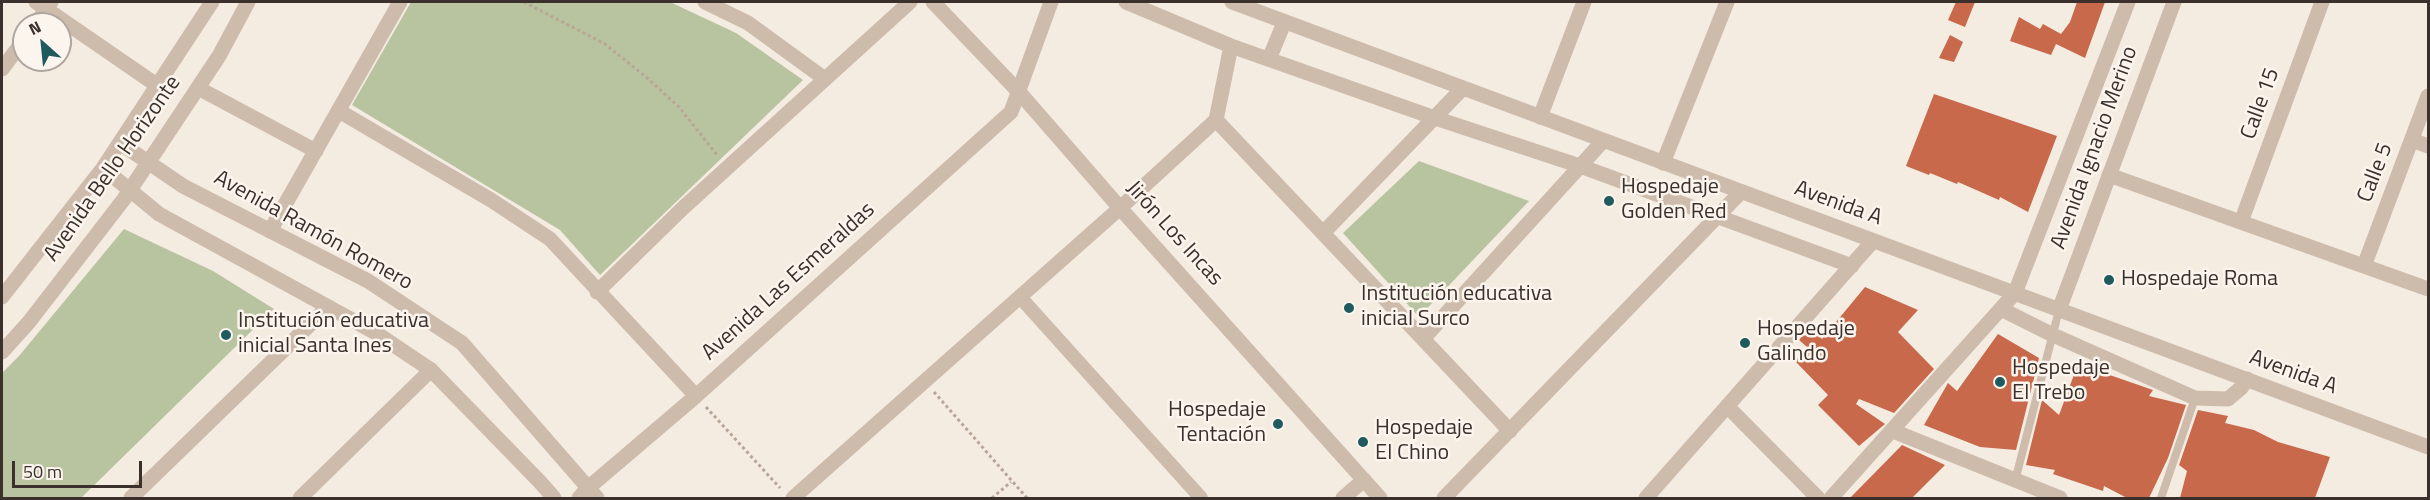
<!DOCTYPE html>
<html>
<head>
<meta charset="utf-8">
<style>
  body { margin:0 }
  #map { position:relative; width:2430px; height:500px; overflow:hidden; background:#f4ebe1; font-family:"Titillium Web",sans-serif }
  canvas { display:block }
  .frame { position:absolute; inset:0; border:3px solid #3b302b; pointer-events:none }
  .north { position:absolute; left:12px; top:12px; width:60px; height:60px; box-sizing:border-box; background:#fbf5ee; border:2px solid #aea6a0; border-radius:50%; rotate:333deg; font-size:16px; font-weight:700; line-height:24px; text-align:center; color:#3b302b }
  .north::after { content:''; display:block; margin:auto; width:21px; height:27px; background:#1f5a5e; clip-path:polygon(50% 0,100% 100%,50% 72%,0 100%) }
  .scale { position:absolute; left:12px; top:461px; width:130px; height:27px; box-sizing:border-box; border:3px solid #3b302b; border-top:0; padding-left:8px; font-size:18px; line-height:21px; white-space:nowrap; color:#3b302b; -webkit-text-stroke:4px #fbf5ee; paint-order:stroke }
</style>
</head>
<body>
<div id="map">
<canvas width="2430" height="500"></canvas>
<div class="frame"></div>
<div class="north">N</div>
<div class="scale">50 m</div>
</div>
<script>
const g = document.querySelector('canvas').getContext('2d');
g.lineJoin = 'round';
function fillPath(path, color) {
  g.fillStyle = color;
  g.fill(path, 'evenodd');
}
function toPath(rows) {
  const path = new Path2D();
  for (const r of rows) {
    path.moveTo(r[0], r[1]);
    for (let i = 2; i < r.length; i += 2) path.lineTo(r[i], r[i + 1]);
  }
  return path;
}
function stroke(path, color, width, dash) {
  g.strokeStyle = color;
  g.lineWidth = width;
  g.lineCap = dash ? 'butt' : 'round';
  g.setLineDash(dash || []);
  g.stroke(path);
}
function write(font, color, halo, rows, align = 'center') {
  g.font = font + ' "Titillium Web",sans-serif';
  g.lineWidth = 5;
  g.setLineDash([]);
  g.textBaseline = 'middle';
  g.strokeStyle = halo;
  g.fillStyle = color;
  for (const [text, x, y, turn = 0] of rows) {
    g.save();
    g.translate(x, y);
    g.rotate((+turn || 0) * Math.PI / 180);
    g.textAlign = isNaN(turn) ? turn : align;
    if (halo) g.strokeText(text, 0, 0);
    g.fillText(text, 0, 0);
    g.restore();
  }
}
const green = toPath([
  [411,2,670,2,736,33,803,80,600,275,560,230,352,105],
  [1419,161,1529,201,1419,317,1343,233],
  [124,229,213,271,274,309,81,498,2,498,2,373,19,356]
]);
const building = toPath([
  [1956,2,1975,2,1965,27,1948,20],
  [2077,2,2105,2,2085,58,2056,44,2051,55,2010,41,2019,17,2040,29,2043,24,2061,34,2070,22],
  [1950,35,1963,42,1954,62,1939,58],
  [1934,94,2057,136,2028,212,2000,197,1999,200,1958,182,1957,184,1930,173,1929,175,1906,166],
  [1865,287,1918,310,1898,332,1934,369,1894,413,1859,399,1856,404,1885,424,1859,446,1818,405,1828,395,1795,361,1807,347,1799,340,1807,330,1811,327,1822,339],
  [1998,334,2039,358,2016,450,1980,447,1924,425,1948,383,1957,391],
  [2078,364,2153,390,2149,396,2186,405,2168,458,2149,498,2127,498,2104,486,2103,491,2053,474,2055,470,2026,465,2042,400,2059,415],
  [2198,410,2228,416,2225,423,2254,430,2278,442,2330,457,2315,498,2180,498,2187,471,2179,465],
  [1902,445,1945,465,1912,498,1850,498]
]);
const path = toPath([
  [524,2,605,44,646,77,679,107,717,155],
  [934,392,1027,498],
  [706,407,780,488],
  [992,498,1011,482]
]);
const service = toPath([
  [2015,481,2059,310],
  [2161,498,2195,398]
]);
const pedestrian = toPath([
  [1020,297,1201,498]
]);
const minor = toPath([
  [36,2,158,86],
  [705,2,748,23,825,79],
  [1126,2,1231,46,1435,118,1580,166,1852,266],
  [36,24,51,2],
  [1269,59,1284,23],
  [2,69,24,40],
  [198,88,316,151],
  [339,111,491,200,550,239,696,396],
  [1540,117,1584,2],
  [1216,120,1510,431],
  [2412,140,2428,146],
  [1663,163,1727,2],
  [2109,175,2428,289],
  [2241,222,2322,2],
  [270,231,400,2],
  [1323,233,1462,89],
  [2364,266,2428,96],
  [597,292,683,208,910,2],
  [2001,309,2053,335,2195,398,2228,399,2241,388,2247,379],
  [1423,339,1603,141],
  [1727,406,1818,498],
  [1893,431,2060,498],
  [131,498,328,307],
  [300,498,431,370],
  [579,498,588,488,696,396,1011,112,1051,2],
  [793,498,1120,208,1216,120,1231,46],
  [1343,498,1364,480],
  [1444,498,1741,192],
  [1646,498,1873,241],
  [1831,498,2015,293]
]);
const tertiary = toPath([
  [933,2,1019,92,1120,208,1380,498],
  [1232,2,2428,447],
  [120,143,183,186,368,281,462,343,597,498],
  [103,168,159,214,376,333,431,370,540,482,554,498],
  [2015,293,2128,2],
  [2,297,103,168,212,2],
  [2059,310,2174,2],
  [2,352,29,322,124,199,219,56,248,2]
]);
const markers = [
  [1609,201,6,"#1f5a5e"],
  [2109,280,6,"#1f5a5e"],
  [1349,308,6,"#1f5a5e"],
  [226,335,6,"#1f5a5e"],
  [1745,343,6,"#1f5a5e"],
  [2000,382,6,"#1f5a5e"],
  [1278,424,6,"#1f5a5e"],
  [1363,442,6,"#1f5a5e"]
];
const streetNames = [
  ["Calle 15",2261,104,-70],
  ["Avenida Ignacio Merino",2095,148,-70],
  ["Avenida Bello Horizonte",113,169,-55],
  ["Calle 5",2376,173,-69],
  ["Avenida A",1838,204,20],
  ["Avenida Ramón Romero",313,231,29],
  ["Jirón Los Incas",1174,234,48],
  ["Avenida Las Esmeraldas",789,282,-42],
  ["Avenida A",2293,373,20]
];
const poiNames = [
  ["Hospedaje",1621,188],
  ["Golden Red",1621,213],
  ["Hospedaje Roma",2121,280],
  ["Institución educativa",1361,295],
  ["inicial Surco",1361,320],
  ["Institución educativa",238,322],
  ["inicial Santa Ines",238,347],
  ["Hospedaje",1757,330],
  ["Galindo",1757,355],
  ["Hospedaje",2012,369],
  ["El Trebo",2012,394],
  ["Hospedaje",1266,411,"right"],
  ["Tentación",1266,436,"right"],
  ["Hospedaje",1375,429],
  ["El Chino",1375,454]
];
fillPath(green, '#b8c4a0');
fillPath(building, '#c8694b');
stroke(path, '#b9a596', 3, [3, 3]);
stroke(service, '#cdbbac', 8);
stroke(pedestrian, '#cdbbac', 14);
stroke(minor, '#cdbbac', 15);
stroke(tertiary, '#cdbbac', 15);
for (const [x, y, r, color] of markers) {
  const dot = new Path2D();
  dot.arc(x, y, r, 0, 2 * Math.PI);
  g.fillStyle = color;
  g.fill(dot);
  stroke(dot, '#fbf5ee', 2);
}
write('22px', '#3b302b', '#fbf5ee', streetNames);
write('22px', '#3b302b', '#fbf5ee', poiNames, 'left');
</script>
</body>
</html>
